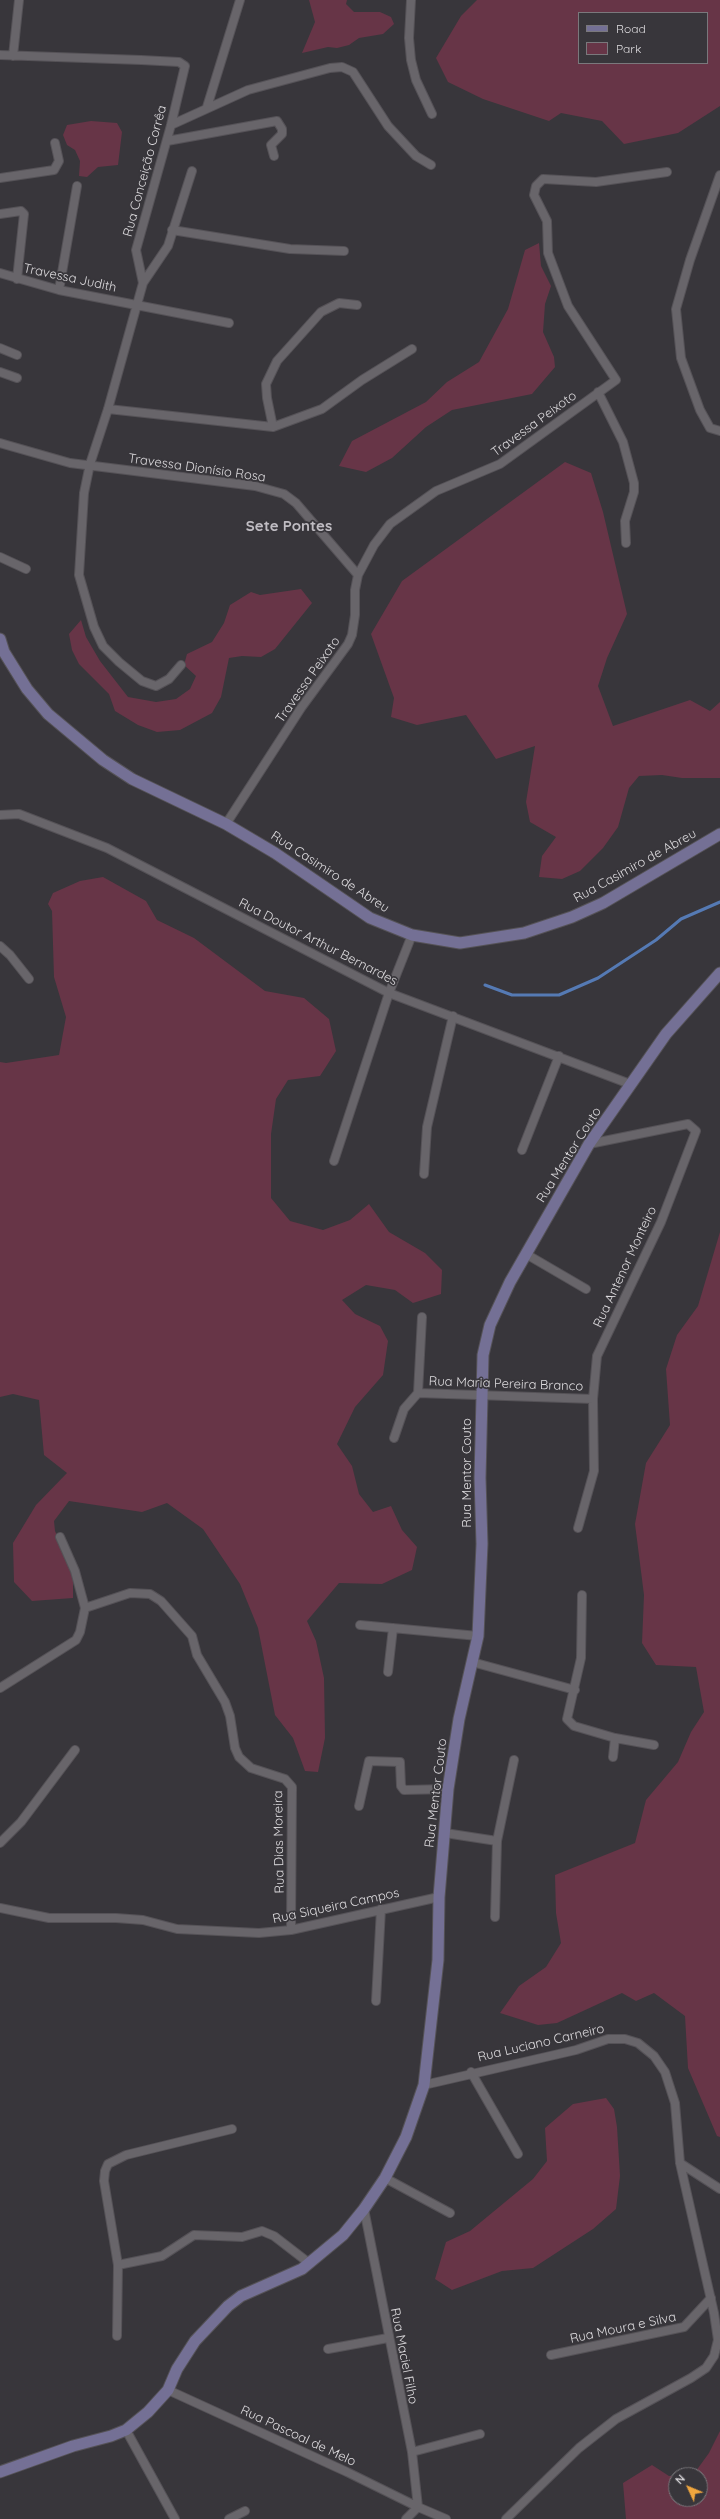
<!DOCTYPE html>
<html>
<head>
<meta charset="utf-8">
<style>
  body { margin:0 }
  #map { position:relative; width:720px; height:2519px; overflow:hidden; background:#38363b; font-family:Quicksand,sans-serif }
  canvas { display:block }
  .legend { position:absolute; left:578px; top:12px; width:130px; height:52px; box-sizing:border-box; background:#38363b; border:1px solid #7a787c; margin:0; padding:5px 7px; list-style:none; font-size:12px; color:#dddbde }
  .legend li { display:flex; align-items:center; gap:8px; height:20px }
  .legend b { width:20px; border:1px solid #7a787c }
  .north { position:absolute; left:668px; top:2467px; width:40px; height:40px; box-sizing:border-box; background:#38363b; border:1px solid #7a787c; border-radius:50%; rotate:314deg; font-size:11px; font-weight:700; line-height:16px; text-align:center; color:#dddbde }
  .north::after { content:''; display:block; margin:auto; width:14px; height:18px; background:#f0a63e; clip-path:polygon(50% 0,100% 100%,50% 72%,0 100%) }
</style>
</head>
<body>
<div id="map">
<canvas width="720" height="2519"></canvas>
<ul class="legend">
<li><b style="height:5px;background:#747095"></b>Road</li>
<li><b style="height:11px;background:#673547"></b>Park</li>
</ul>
<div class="north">N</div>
</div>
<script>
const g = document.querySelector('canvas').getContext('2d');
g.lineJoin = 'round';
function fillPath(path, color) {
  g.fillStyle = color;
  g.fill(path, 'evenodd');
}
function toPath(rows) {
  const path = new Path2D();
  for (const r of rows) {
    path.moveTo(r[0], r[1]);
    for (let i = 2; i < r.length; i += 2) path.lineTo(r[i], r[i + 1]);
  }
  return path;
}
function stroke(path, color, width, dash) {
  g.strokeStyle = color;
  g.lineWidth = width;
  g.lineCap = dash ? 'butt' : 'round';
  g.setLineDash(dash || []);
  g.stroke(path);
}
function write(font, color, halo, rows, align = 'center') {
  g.font = font + ' Quicksand,sans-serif';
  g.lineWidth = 3.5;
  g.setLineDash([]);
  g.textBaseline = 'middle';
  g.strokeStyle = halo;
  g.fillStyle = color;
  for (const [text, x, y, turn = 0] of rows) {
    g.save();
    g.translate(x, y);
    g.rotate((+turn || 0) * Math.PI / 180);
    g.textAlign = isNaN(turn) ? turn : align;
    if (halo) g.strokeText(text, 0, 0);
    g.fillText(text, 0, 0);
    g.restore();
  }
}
const green = toPath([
  [309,0,347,0,346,4,354,12,380,12,391,17,394,24,383,34,359,38,349,45,337,48,328,47,302,53,315,22],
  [477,0,720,0,720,106,678,133,624,144,602,121,561,113,549,121,483,99,448,82,436,58,461,16],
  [579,13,707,13,707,63,579,63],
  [91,121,117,123,122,132,118,165,98,167,87,177,79,176,80,161,75,150,67,145,63,135,67,125],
  [539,243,541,266,551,286,545,304,543,332,554,357,555,367,532,394,452,410,426,427,392,458,366,472,339,466,352,441,426,402,447,382,479,362,508,309,525,250],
  [565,462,591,473,603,512,627,614,607,658,598,686,613,726,690,700,710,711,720,702,720,778,682,778,662,775,639,776,629,788,618,827,603,848,580,871,562,879,539,877,542,856,556,837,530,822,526,802,535,746,496,759,466,715,417,725,391,717,394,698,371,634,402,581],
  [301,589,312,603,275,649,261,657,242,656,229,658,221,697,212,713,180,730,157,732,138,725,115,711,109,694,79,664,72,650,69,634,81,620,86,637,100,661,128,697,156,702,176,699,190,689,196,676,184,665,187,654,212,642,224,623,230,605,251,592,260,595],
  [103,877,146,901,157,920,194,938,265,991,304,998,329,1019,336,1051,320,1076,288,1080,276,1099,271,1134,271,1198,290,1221,323,1230,350,1220,369,1204,389,1232,425,1253,442,1270,441,1294,413,1303,395,1290,366,1285,342,1300,355,1314,380,1326,388,1341,383,1375,355,1407,337,1444,352,1466,359,1494,373,1512,391,1506,402,1530,417,1547,412,1570,382,1584,339,1583,307,1621,316,1641,324,1678,325,1738,318,1772,305,1771,293,1738,275,1715,258,1628,240,1584,203,1529,167,1503,142,1512,69,1501,54,1521,55,1531,73,1573,73,1598,32,1601,14,1582,13,1543,36,1505,67,1473,44,1455,39,1400,13,1394,0,1397,0,1062,6,1063,59,1055,66,1017,54,977,52,911,48,904,53,893,80,881],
  [720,1232,720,2137,717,2136,688,2068,685,2016,654,1993,636,2001,622,1993,557,2023,538,2025,500,2013,519,1986,546,1967,561,1943,556,1913,555,1875,635,1843,646,1800,678,1762,691,1732,704,1712,696,1667,656,1665,642,1643,644,1595,635,1524,646,1463,670,1425,666,1369,677,1335,698,1306],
  [606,2098,614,2109,617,2127,620,2176,616,2209,593,2229,533,2268,502,2271,452,2290,435,2279,446,2242,470,2231,533,2179,547,2161,545,2128,573,2104],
  [720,2392,720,2519,626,2519,623,2483,652,2465,669,2476,676,2476,676,2499,700,2499,700,2475,693,2475,709,2453,720,2431]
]);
const stream = toPath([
  [485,985,512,995,559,995,598,978,656,940,681,919,720,902]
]);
const street = toPath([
  [411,0,409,38,411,60,416,80,432,114],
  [0,55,141,60,179,62,185,66,171,125,136,250,143,283,108,409,90,464,84,493,79,575,94,627,103,646,119,662,142,681,156,686,169,679,181,665],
  [13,56,19,0],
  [207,107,240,0],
  [171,125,248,90,330,68,342,67,353,72,388,126,416,156,431,165],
  [167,141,277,121,282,129,282,134,271,145,274,156],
  [720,175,690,260,676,309,681,358,700,410,710,428,720,431],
  [0,178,54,170,59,161,55,143],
  [0,214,21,211,24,214,17,279],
  [172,230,290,249,344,251],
  [0,273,59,290,229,323],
  [143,283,168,246,192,171],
  [59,290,77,186],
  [0,348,17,355],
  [0,372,17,378],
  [598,392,623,442,634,483,634,492,625,521,626,543],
  [108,409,273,427,322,409,362,380,412,349],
  [273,427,267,398,266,384,277,361,321,312,339,303,357,305],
  [0,443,70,463,255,486,284,494,296,503,358,575],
  [0,557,26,569],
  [0,815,19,814,107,848,389,993,630,1084],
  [226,824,301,708,348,644,352,635,355,615,355,590,358,575,374,545,390,524,436,491,500,464,616,380,568,306,548,253,547,221,534,195,536,186,543,179,596,182,667,172],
  [0,946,10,955,29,979],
  [522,1150,559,1056],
  [334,1161,389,993,412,935],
  [424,1174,427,1127,453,1016],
  [526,1254,586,1289],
  [418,1393,593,1399],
  [394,1438,404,1409,418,1393,422,1317],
  [578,1528,594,1471,593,1399,597,1356,661,1222,696,1131,688,1124,589,1144],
  [582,1595,581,1658,567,1719,574,1726,615,1738,654,1745],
  [85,1608,130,1593,150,1594,161,1601,192,1636,197,1655,225,1702,230,1716,235,1748,239,1757,251,1768,285,1779,292,1787,291,1930],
  [360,1625,478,1636],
  [472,1662,575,1690],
  [388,1672,393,1628],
  [0,1688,76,1640,80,1632,85,1608,75,1571,60,1537],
  [613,1757,615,1738],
  [359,1806,369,1761,400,1762,401,1786,404,1790,448,1789],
  [445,1833,497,1841],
  [0,1843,21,1822,75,1750],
  [0,1908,49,1918,116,1918,143,1920,177,1929,259,1933,291,1930,439,1897],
  [495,1917,497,1841,514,1760],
  [376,2001,381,1909],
  [471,2072,518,2154],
  [424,2085,576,2050,608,2039,625,2039,638,2043,654,2056,665,2072,675,2103,680,2163,714,2313,718,2340,714,2356,706,2368,691,2378,616,2419,579,2448,506,2519],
  [680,2163,720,2189],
  [385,2178,450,2213],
  [364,2209,412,2452,418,2507],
  [118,2265,162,2256,194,2235,242,2237,262,2231,274,2236,309,2263],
  [117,2336,118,2265,104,2181,105,2171,108,2164,126,2155,232,2129],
  [328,2349,388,2338],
  [551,2355,684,2327,711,2298],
  [168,2390,347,2472,418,2507],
  [126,2430,175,2519],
  [412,2452,480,2434],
  [229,2519,245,2511],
  [406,2519,418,2507,446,2519]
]);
const secondary = toPath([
  [0,639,4,652,27,689,48,714,103,760,132,779,226,824,275,853,370,918,412,935,460,943,524,933,572,917,603,903,720,834],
  [0,2472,73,2446,111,2436,126,2430,148,2412,168,2390,177,2369,195,2341,228,2306,241,2296,302,2269,343,2235,364,2209,385,2178,406,2137,424,2085,438,1960,439,1897,448,1789,459,1719,478,1636,482,1544,480,1478,483,1355,490,1325,510,1282,589,1144,666,1034,720,973]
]);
const streetNames = [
  ["Rua Conceição Corrêa",145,171,-75],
  ["Travessa Judith",70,278,12],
  ["Travessa Peixoto",534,424,-36],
  ["Travessa Dionísio Rosa",197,468,8],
  ["Travessa Peixoto",308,680,-55],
  ["Rua Casimiro de Abreu",635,866,-29],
  ["Rua Casimiro de Abreu",330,872,33],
  ["Rua Doutor Arthur Bernardes",318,942,27],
  ["Rua Mentor Couto",569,1155,-58],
  ["Rua Antenor Monteiro",625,1267,-65],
  ["Rua Maria Pereira Branco",506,1384,2],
  ["Rua Mentor Couto",467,1473,-90],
  ["Rua Mentor Couto",436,1793,-83],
  ["Rua Dias Moreira",279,1842,-91],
  ["Rua Siqueira Campos",336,1906,-12],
  ["Rua Luciano Carneiro",541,2043,-13],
  ["Rua Moura e Silva",623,2328,-12],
  ["Rua Maciel Filho",404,2356,79],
  ["Rua Pascoal de Melo",298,2436,25]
];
const quarterNames = [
  ["Sete Pontes",289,526]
];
fillPath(green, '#673547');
stroke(stream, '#557ab4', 3);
stroke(street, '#555257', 10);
stroke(secondary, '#555257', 13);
stroke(street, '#68656a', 8);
stroke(secondary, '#747095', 11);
write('13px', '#dddbde', '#38363b', streetNames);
write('bold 15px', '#c0bdc3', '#38363b', quarterNames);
</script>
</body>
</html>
